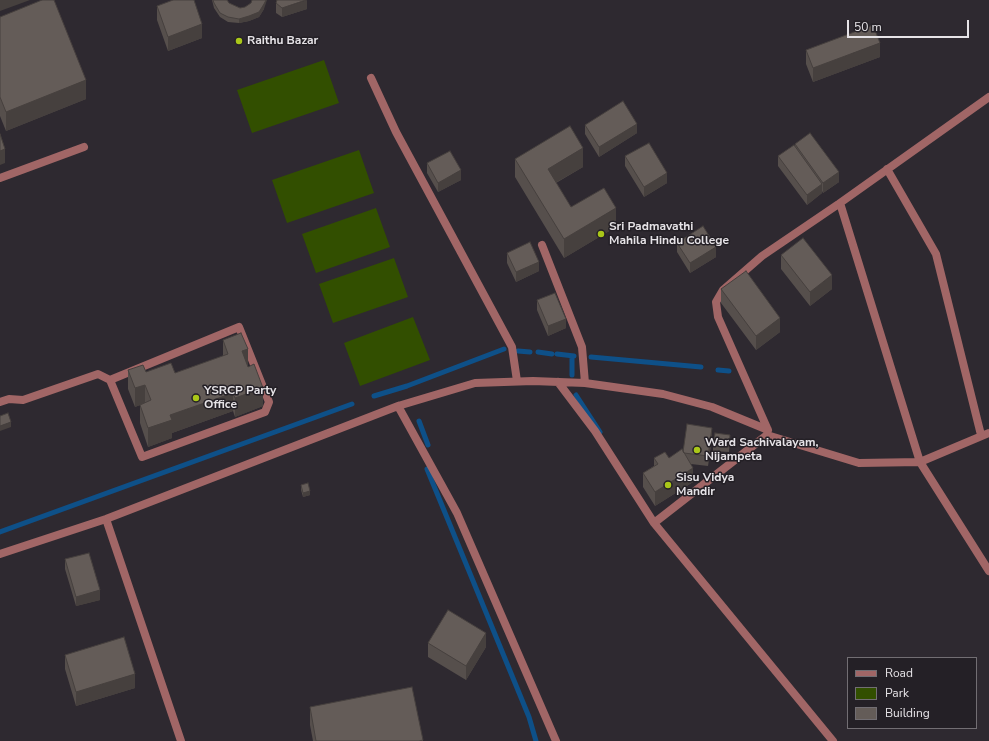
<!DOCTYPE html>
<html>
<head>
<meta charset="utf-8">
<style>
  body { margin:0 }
  #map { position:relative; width:989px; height:741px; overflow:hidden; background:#2e2930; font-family:"Nunito Sans",sans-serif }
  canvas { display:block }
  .legend { position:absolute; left:847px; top:657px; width:130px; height:72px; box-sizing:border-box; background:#242026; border:1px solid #726e73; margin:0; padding:5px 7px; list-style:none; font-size:12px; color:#e6e3e7 }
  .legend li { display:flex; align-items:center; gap:8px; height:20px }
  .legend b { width:20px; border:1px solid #726e73 }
  .scale { position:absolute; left:847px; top:20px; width:122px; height:18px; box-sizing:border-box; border:2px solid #e6e3e7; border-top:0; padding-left:5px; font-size:12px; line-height:14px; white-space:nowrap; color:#e6e3e7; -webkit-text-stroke:3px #242026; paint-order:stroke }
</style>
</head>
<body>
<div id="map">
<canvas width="989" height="741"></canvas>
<ul class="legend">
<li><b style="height:5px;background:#a16666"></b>Road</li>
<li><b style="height:11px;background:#324f00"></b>Park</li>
<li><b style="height:11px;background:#645c58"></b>Building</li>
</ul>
<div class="scale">50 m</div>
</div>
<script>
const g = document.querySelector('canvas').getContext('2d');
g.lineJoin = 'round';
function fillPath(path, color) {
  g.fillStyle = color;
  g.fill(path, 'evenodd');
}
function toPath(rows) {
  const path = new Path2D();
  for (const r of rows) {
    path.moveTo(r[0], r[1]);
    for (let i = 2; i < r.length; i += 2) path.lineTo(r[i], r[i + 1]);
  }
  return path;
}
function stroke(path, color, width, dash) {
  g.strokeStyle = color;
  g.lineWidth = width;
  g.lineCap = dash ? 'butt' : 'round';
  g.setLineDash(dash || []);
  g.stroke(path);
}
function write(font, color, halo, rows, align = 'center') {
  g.font = font + ' "Nunito Sans",sans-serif';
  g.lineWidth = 3;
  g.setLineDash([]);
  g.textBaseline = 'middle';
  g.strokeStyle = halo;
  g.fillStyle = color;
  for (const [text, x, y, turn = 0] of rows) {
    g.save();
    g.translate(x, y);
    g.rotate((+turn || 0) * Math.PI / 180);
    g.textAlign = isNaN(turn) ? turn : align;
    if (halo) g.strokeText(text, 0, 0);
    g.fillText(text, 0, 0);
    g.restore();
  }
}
const green = toPath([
  [324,60,339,103,252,133,237,90],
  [359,150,374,193,287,223,272,180],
  [376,208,390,247,316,273,302,234],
  [394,258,408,297,333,323,319,284],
  [413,317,430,360,360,386,344,343]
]);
const stream = toPath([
  [518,351,530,352],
  [538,352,552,354],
  [557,354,574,356],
  [572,356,572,375],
  [591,357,701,367],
  [718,370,729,371],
  [576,395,600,432],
  [374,396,407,386,504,349],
  [419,421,428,445],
  [427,469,529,717,536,741],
  [0,532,352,404]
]);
const lane = toPath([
  [0,178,84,147],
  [0,402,9,399,23,400,98,374,110,380,142,457,265,412,269,402,239,327,110,380]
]);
const street = toPath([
  [371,78,396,132,512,347,517,381],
  [887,169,936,254,981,435],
  [840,203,920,462,989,433],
  [542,245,582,347,585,383],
  [558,382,595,431,654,523,833,741],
  [398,406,457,513,556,741],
  [768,430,718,317,716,302,723,290,762,256,840,203,989,97],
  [106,519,181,741],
  [654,523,767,435],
  [0,554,106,519,398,406,475,383,533,381,585,383,663,394,712,407,768,430,767,435,859,463,920,462,989,571]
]);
const wall = toPath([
  [212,0,227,0,229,3,240,8,264,9,259,17,249,21,239,23,228,22,220,17,214,8],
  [276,3,307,9,282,17,276,13],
  [157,6,202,38,168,51,157,20],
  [0,17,86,99,6,131,0,116],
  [806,50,880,57,813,82,806,64],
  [585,125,637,133,599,157,585,134],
  [795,144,839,182,823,193,822,191,822,193,807,205,778,166,778,156,795,147],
  [625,156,667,183,644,197,625,166],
  [515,159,583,167,556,183,571,207,616,227,564,258,515,177],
  [427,163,461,180,438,192,427,173],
  [677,243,716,257,690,273,677,252],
  [507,253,539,271,516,282,507,263],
  [781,255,832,289,810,306,781,269],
  [721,289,780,332,756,350,721,303],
  [537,300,566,328,548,336,537,310],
  [223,340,248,349,248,367,263,406,235,417,233,411,172,433,172,438,148,447,140,423,140,405,135,407,128,389,128,370,146,372,175,373,223,356],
  [712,437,708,466,691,464,693,482,655,506,643,487,643,473,654,466,654,458,669,458,683,452],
  [730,440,729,452,713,451,713,446],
  [301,485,310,495,303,497,301,490],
  [65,559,100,600,76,606,65,569],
  [428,643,486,647,466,680,428,657],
  [65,655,135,688,76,706,65,669],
  [310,707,423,740,423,741,313,741,310,725]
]);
const shadedWall = toPath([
  [0,0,30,0,0,11],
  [266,0,267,0,264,9,259,17,249,21,239,23,239,19],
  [307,0,307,9,282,17,282,8],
  [202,24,202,38,168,51,168,37],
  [880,43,880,57,813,82,813,68],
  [86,80,86,99,6,131,6,112],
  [637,124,637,133,599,157,599,147],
  [583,148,583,167,548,187,548,169],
  [5,149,5,163,0,165,0,151],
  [461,170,461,180,438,192,438,183],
  [839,172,839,182,823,193,823,183],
  [667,173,667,183,644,197,644,187],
  [822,184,822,193,807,205,807,195],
  [616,208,616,227,564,258,564,239],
  [716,247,716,257,690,273,690,263],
  [539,262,539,271,516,282,516,272],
  [832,275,832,289,810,306,810,292],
  [780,318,780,332,756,350,756,336],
  [566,319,566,328,548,336,548,326],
  [248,349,248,368,242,351],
  [145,385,145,403,135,407,135,388],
  [263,388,263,406,235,417,235,398],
  [233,393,233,411,172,433,172,438,148,447,148,428,170,415],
  [11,422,11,427,0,431,0,426],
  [712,428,712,437,708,466,708,456],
  [693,468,693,482,655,506,655,492],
  [310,491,310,495,303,497,303,493],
  [100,590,100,600,76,606,76,597],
  [486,633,486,647,466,680,466,666],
  [135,674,135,688,76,706,76,692]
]);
const building = toPath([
  [42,0,54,0,86,80,6,112,0,97,0,17,42,0],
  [173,0,194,0,202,24,168,37,157,6,173,0],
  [213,0,227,0,229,3,240,8,245,7,251,3,252,0,266,0,264,4,259,12,249,16,239,19,228,17,220,13,214,3,213,0],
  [277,0,306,0,282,8,276,3,277,0],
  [873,25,880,43,813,68,806,50,873,25],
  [623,101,637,124,599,147,585,125,623,101],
  [570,126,583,148,548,169,571,207,604,188,616,208,564,239,515,159,570,126],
  [810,133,839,172,823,183,795,144,810,133],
  [0,134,5,149,0,151,0,134],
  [649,143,667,173,644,187,625,156,649,143],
  [794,145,822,184,807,195,778,156,794,145],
  [450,151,461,170,438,183,427,163,450,151],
  [703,226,716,247,690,263,677,243,703,226],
  [803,238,832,275,810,292,781,255,803,238],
  [530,242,539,262,516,272,507,253,530,242],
  [746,271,780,318,756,336,721,289,746,271],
  [555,293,566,319,548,326,537,300,555,293],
  [241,333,248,349,242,351,248,367,254,364,263,388,235,398,233,393,170,415,172,420,148,428,140,405,151,400,145,385,135,388,128,370,143,365,146,372,171,363,175,373,228,354,223,340,241,333],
  [8,413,11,422,0,426,0,416,8,413],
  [687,424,712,428,708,456,684,453,683,452,687,424],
  [715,433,730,435,729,447,713,446,715,433],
  [682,449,693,468,655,492,643,473,658,464,654,458,665,452,669,458,682,449],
  [308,483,310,491,303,493,301,485,308,483],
  [89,553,100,590,76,597,65,559,89,553],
  [448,610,486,633,466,666,428,643,448,610],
  [124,637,135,674,76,692,65,655,124,637],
  [412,687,423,740,419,741,316,741,310,707,412,687]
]);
const markers = [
  [239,41,4,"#aac719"],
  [601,234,4,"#aac719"],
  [196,398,4,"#aac719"],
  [697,450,4,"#aac719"],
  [668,485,4,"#aac719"]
];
const poiNames = [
  ["Raithu Bazar",247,41],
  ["Sri Padmavathi",609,227],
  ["Mahila Hindu College",609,241],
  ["YSRCP Party",204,391],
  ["Office",204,405],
  ["Ward Sachivalayam,",705,443],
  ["Nijampeta",705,457],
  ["Sisu Vidya",676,478],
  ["Mandir",676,492]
];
fillPath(green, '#324f00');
stroke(stream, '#0e5088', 5);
stroke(lane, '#a16666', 8);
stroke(street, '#a16666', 8);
fillPath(wall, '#564f4c');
fillPath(shadedWall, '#46403e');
fillPath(building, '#645c58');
stroke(building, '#46403e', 1);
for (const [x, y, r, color] of markers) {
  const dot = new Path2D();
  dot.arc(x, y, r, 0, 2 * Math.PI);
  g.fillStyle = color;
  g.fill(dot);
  stroke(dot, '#242026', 1.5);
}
write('bold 12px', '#e6e3e7', '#242026', poiNames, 'left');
</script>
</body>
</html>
